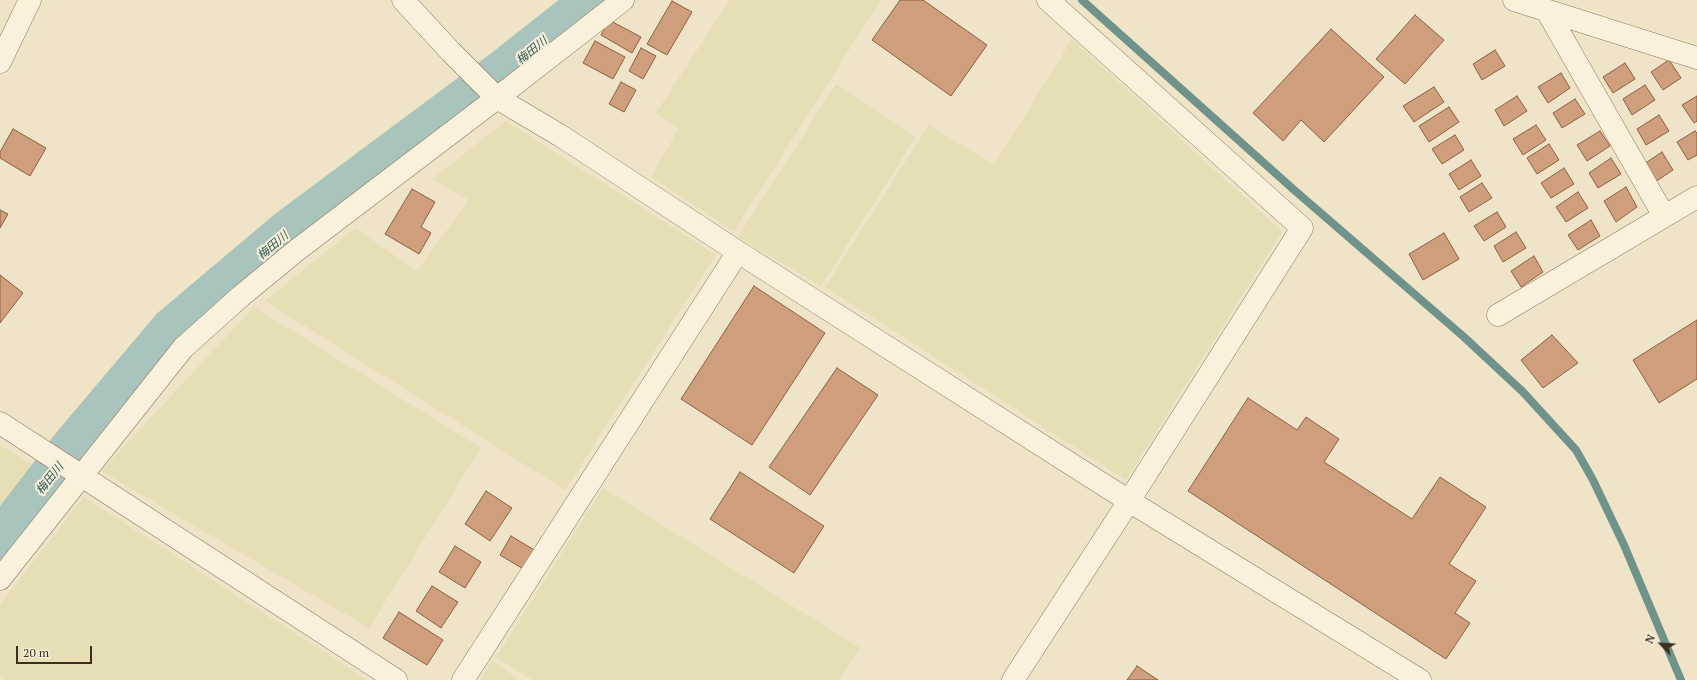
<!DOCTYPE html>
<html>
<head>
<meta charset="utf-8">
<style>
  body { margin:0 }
  #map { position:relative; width:1697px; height:680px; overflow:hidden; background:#f0e4c8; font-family:"PT Serif",serif }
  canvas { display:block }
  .north { position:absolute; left:1641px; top:624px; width:40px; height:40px; -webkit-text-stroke:3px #f7eed8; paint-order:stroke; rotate:295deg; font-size:11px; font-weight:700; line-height:16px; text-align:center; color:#3d2e20 }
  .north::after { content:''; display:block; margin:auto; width:14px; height:18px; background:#3d2e20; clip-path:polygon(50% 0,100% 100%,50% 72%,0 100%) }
  .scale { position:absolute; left:16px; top:646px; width:76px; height:18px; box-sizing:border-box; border:2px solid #3d2e20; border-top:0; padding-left:5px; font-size:12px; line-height:14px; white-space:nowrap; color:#3d2e20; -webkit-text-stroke:3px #f7eed8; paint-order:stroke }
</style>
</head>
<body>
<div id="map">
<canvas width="1697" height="680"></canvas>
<div class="north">N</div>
<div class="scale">20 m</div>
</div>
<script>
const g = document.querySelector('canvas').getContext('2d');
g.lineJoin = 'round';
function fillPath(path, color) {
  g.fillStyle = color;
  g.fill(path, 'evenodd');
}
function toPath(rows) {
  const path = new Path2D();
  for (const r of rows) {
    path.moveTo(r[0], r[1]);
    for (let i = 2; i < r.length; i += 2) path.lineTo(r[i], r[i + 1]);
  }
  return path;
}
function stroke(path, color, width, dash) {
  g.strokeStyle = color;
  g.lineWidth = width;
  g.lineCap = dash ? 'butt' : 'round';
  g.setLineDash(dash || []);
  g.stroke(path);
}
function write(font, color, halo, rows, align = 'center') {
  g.font = font + ' "PT Serif","Noto Sans JP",serif';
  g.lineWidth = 4;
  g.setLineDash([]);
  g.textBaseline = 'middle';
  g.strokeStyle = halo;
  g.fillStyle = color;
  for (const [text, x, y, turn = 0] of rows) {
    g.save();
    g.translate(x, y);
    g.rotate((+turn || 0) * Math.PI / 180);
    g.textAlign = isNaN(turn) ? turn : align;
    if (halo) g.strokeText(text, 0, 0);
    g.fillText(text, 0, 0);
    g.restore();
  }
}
const farmland = toPath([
  [730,0,881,0,734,231,651,177,679,128,655,114],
  [1072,39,1282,232,1126,480,825,287,929,125,994,165],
  [836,84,916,137,821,286,738,237],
  [506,121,716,255,565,490,265,301,355,228,417,271,469,200,432,179],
  [254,307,481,448,369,628,101,471],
  [0,445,36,466,0,510],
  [603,488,860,648,840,680,532,680,496,657],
  [84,497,367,680,7,680,0,675,0,604],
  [492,661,520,680,480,680]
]);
const stream = toPath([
  [1082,0,1293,189,1464,337,1523,392,1576,450,1593,480,1624,545,1681,680]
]);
const river = toPath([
  [0,544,75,446,173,330,288,233,503,73,596,0]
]);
const building = toPath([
  [900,0,923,0,987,45,951,96,872,40,900,0],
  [672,1,692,12,667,55,647,44,672,1],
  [1415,15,1444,40,1405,84,1376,59,1415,15],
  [609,20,641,37,632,53,601,35,609,20],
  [1331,29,1384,77,1324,142,1301,120,1283,141,1253,113,1331,29],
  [595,41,625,57,613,79,583,63,595,41],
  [641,48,656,56,643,79,629,71,641,48],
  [1495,50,1505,66,1482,80,1473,64,1495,50],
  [1669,60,1681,78,1663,90,1651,72,1669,60],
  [1625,63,1635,79,1613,93,1603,77,1625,63],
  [1561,73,1570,88,1548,103,1538,87,1561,73],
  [621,82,636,90,624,112,609,104,621,82],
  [1645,85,1655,100,1632,115,1623,99,1645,85],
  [1434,87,1444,102,1414,122,1403,106,1434,87],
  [1517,96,1527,111,1504,126,1495,110,1517,96],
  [1697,96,1697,121,1694,123,1682,105,1697,96],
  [1575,99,1585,114,1562,128,1553,113,1575,99],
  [1449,107,1459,122,1429,142,1419,126,1449,107],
  [1659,115,1669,131,1646,145,1637,129,1659,115],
  [1536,125,1546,140,1523,155,1513,139,1536,125],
  [13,129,46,148,30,176,0,158,0,152,13,129],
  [1600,131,1610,146,1587,161,1577,145,1600,131],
  [1695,131,1697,133,1697,155,1688,160,1677,142,1695,131],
  [1455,135,1464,150,1442,164,1432,149,1455,135],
  [1549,144,1559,160,1537,174,1527,158,1549,144],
  [1662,152,1673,170,1655,182,1644,164,1662,152],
  [1611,158,1621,174,1598,188,1589,173,1611,158],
  [1471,160,1481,176,1459,190,1449,174,1471,160],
  [1564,168,1574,184,1551,198,1541,183,1564,168],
  [1482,183,1492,198,1469,212,1460,197,1482,183],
  [1626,187,1637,207,1616,222,1604,201,1626,187],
  [412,189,435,202,421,227,431,233,419,254,385,234,412,189],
  [1578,192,1588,208,1566,222,1556,207,1578,192],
  [0,210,8,214,0,228,0,210],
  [1497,212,1506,227,1484,241,1474,226,1497,212],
  [1591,220,1600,236,1578,250,1568,235,1591,220],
  [1516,232,1526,248,1503,262,1494,246,1516,232],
  [1444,233,1459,259,1423,280,1409,254,1444,233],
  [1534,256,1543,272,1521,287,1511,271,1534,256],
  [0,275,23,293,0,323,0,275],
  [754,286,825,333,752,445,681,399,754,286],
  [1697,320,1697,379,1659,403,1633,360,1697,320],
  [1552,335,1578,363,1543,388,1521,360,1552,335],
  [837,368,878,395,810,495,769,467,837,368],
  [1248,398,1297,430,1306,417,1339,439,1324,462,1412,519,1440,477,1486,507,1449,564,1476,581,1455,613,1470,623,1446,659,1188,491,1248,398],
  [740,472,824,526,794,573,710,519,740,472],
  [486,491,512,508,490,541,465,524,486,491],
  [511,536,536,551,525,570,500,555,511,536],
  [455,546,481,562,465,588,439,572,455,546],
  [432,586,458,602,441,628,416,611,432,586],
  [399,612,443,640,427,665,383,638,399,612],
  [1137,666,1158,680,1127,680,1137,666]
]);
const street = toPath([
  [403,0,451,52,497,98,561,136,738,252,1129,501,1420,680],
  [1514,0,1697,58],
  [1547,11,1664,216],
  [0,62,30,0],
  [1498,315,1697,197],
  [0,423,396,680],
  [0,579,183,348,241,296,297,250,497,98,623,0],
  [463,680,738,252],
  [1013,680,1129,501,1302,228,1048,0]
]);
const waterNames = [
  ["梅田川",532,51,-39],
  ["梅田川",273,246,-40],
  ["梅田川",50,479,-52]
];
fillPath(farmland, '#e6deb5');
stroke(stream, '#6f938a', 8);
stroke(river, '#a9c4bc', 46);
fillPath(building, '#cf9f7d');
stroke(building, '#8d5f41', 1);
stroke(street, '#8d765c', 23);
stroke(street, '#faf1dc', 22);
write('italic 12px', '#2f5d5a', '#f7eed8', waterNames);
</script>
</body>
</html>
